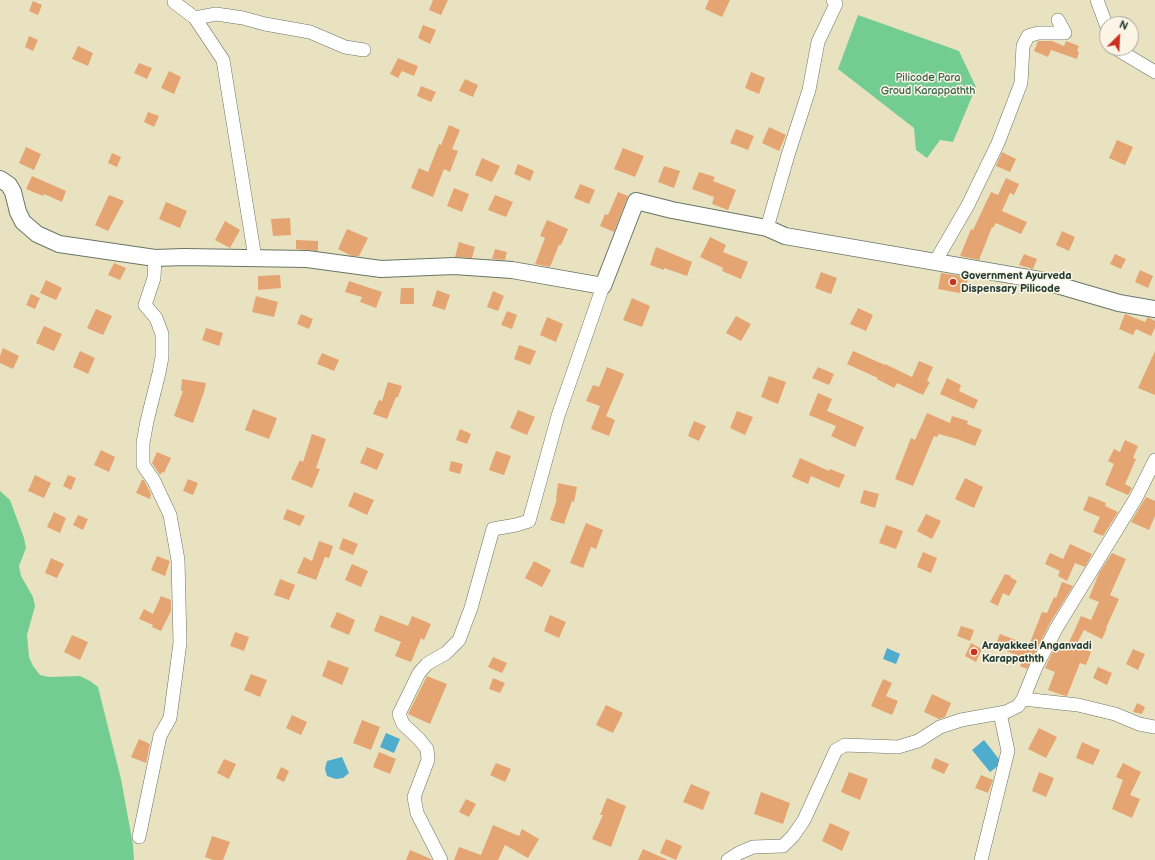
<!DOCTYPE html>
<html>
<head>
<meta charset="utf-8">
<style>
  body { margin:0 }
  #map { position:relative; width:1155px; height:860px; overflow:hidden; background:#e9e2c0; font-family:"Balsamiq Sans",sans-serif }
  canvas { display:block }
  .north { position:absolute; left:1099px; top:16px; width:40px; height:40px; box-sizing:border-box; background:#fcf5e5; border:1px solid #a4ab9e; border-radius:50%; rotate:24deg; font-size:11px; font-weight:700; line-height:16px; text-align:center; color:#1f3d34 }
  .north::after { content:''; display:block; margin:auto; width:14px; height:18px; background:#c8321e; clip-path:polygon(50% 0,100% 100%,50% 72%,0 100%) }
</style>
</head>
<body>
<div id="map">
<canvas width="1155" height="860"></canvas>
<div class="north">N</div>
</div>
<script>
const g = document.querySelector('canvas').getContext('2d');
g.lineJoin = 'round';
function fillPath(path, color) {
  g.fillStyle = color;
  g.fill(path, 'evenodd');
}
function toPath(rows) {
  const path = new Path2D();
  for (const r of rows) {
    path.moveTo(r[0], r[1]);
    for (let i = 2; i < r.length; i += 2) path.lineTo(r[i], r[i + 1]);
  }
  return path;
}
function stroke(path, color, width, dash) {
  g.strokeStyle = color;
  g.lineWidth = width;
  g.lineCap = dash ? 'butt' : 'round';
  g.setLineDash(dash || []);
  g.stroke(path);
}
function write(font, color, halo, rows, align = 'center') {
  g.font = font + ' "Balsamiq Sans",sans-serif';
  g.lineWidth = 3;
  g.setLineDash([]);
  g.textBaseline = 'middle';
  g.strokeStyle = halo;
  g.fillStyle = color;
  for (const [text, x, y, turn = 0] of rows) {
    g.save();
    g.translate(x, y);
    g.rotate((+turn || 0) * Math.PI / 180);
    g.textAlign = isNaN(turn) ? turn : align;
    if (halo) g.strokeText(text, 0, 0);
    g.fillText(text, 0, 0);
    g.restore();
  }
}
const green = toPath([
  [858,15,959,51,976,87,953,142,940,140,927,158,916,150,914,128,838,69],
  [0,491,10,500,24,538,26,548,19,566,21,576,33,597,35,606,27,635,29,657,33,666,40,675,49,677,80,676,90,681,98,687,121,779,133,845,134,860,0,860]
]);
const water = toPath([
  [887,648,900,654,896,664,883,659],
  [386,733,400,739,394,753,380,747],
  [984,740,1002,763,990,772,972,750],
  [342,757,349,773,343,778,336,779,327,776,325,769,327,761]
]);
const building = toPath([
  [433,0,448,0,441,15,429,10],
  [709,0,730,0,722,17,705,9],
  [33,1,42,5,38,15,29,11],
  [423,25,436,30,430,44,418,38],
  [29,36,38,40,33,51,25,47],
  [1038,41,1052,41,1064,46,1066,41,1079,46,1077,51,1079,52,1077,59,1051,50,1048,57,1034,51],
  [78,46,93,53,88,66,72,59],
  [398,58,418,66,414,76,402,71,398,78,390,74],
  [139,63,152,68,147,79,134,73],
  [169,71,181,77,174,94,161,88],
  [751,72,765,78,759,94,745,88],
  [465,79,478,85,473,97,459,91],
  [421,86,436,92,431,102,417,96],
  [148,112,159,116,154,127,144,122],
  [449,125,460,130,452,149,458,151,450,172,444,169,433,197,411,188,419,168,428,172,439,144,441,145],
  [769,127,786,135,779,151,762,143],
  [736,129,754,136,748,150,730,143],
  [1117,140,1133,147,1125,165,1109,158],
  [26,147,41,154,34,170,19,163],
  [623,148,644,156,635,177,614,169],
  [1002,152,1016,159,1010,172,996,166],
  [112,153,121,157,117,167,108,163],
  [482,158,500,166,492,182,475,175],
  [518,164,534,171,530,181,514,174],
  [664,166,680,171,674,188,658,182],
  [699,172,715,177,713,181,736,190,728,210,712,204,714,197,692,189],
  [32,176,66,191,62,202,44,194,43,196,26,189],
  [1006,178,1019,184,1014,195,1010,193,1002,211,1027,222,1021,234,996,223,993,228,992,227,979,260,960,256,971,229,973,230,991,192,998,195],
  [580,184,595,190,589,204,574,198],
  [454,188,469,194,462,212,447,206],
  [618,192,628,196,614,232,600,226,605,214,608,215],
  [109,195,124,201,108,231,95,225],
  [495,195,513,202,506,217,488,210],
  [166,202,187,211,180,228,159,219],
  [290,218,291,235,273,236,271,219],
  [547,220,568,229,561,245,559,245,550,267,535,264,545,238,540,236],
  [225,221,240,230,230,248,215,240],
  [347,229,368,238,359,256,352,256,338,249],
  [1062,231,1075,237,1069,251,1056,245],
  [710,237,726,245,723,252,748,262,741,279,722,271,723,268,700,257],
  [296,240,318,241,318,251,296,249],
  [459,242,475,247,472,258,455,257],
  [656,247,692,262,687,276,664,268,664,270,650,265],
  [495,249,507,252,505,260,492,259],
  [1024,254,1037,259,1033,269,1019,265],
  [1115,254,1126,259,1121,269,1110,264],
  [114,263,126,268,120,280,108,275],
  [1140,270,1153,276,1148,288,1135,282],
  [821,272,837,278,831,294,815,288],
  [941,273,968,277,965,294,938,289],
  [280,275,281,288,258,290,258,276],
  [46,280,62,288,56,300,40,293],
  [349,281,382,292,376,308,360,302,362,297,345,292],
  [401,288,414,288,414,304,400,304],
  [437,290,450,295,445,310,432,306],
  [493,291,504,296,498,311,487,307],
  [31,294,40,298,35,309,26,305],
  [256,296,278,302,274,317,252,312],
  [632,298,650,306,642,327,623,320],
  [858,308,873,315,866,331,850,324],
  [96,309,112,316,103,335,87,328],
  [507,311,517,315,512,329,501,325],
  [301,314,313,319,309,329,297,324],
  [1125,314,1145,322,1148,317,1155,321,1155,328,1151,336,1136,329,1133,335,1119,329],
  [736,316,751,324,741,341,726,333],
  [547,317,563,324,556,342,540,335],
  [44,326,62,334,54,351,36,343],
  [206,328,223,333,219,346,202,340],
  [519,345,536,351,530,365,514,359],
  [3,348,19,356,13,369,0,363,0,356],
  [80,351,95,358,88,374,73,367],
  [853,351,885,365,885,364,912,377,919,361,933,367,927,381,930,382,923,395,897,383,894,388,877,379,878,378,847,364],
  [1155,351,1155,395,1138,388],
  [322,353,339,360,334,371,317,364],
  [607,367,624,374,606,416,615,420,609,436,591,429,600,406,586,401,593,385,599,387],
  [818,367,834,374,829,385,812,378],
  [769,376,786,382,778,404,761,397],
  [947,378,961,385,959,391,978,400,974,409,940,394],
  [182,379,206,383,204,392,193,423,174,416,183,391,181,391],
  [388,382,402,386,398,397,396,397,387,419,373,414,379,400,382,401],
  [818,393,832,399,827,411,864,427,855,447,831,436,836,426,809,415],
  [253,409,277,418,269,439,245,430],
  [518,410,535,417,527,435,510,428],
  [737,411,753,417,745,435,730,428],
  [927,413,950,423,952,416,968,421,967,424,982,430,975,446,957,439,939,434,937,437,934,436,913,486,895,479,911,438,915,440],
  [694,421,706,426,699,441,688,436],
  [460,429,471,434,467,444,456,440],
  [312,434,326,439,316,468,320,469,312,488,291,479,300,460,303,462],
  [1125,440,1138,446,1133,458,1136,459,1125,484,1132,488,1128,495,1105,485,1114,464,1108,461,1114,449,1120,452],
  [367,447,384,454,377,470,360,463],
  [101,450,115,457,109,472,94,465],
  [496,451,511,456,504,475,489,470],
  [157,452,171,458,164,473,162,472,160,475,152,463],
  [800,458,829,471,830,469,845,475,839,488,811,476,808,484,792,477],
  [451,461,463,464,460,474,449,471],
  [35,475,51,483,44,498,28,491],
  [68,475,76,478,71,490,63,486],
  [965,478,983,487,974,508,955,499],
  [188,479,198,483,193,495,183,491],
  [142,480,144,480,151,494,150,499,136,493],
  [558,483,577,487,574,502,572,501,564,524,550,520,557,499,556,499],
  [864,490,879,494,875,508,860,503],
  [354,492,374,500,367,515,348,506],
  [1089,496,1106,503,1105,506,1118,512,1103,536,1093,532,1100,517,1083,510],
  [1146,497,1155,501,1155,516,1149,530,1131,522],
  [287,509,305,516,300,526,283,519],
  [54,512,66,518,60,533,47,527],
  [926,514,941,521,932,539,917,531],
  [78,515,88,519,83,530,73,525],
  [586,523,603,530,596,549,591,547,583,568,570,563],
  [886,525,903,531,896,549,879,543],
  [343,538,358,544,353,555,339,549],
  [319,541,333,546,329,558,325,557,316,580,297,573,304,557,312,561],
  [1070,544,1092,554,1085,567,1075,563,1067,581,1058,576,1060,571,1045,564,1050,553,1063,559],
  [923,552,937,558,931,573,917,567],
  [1112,553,1126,559,1110,595,1119,599,1106,628,1107,628,1102,639,1084,630,1076,645,1091,652,1086,665,1080,663,1067,696,1062,695,1048,690,1055,672,1045,668,1056,645,1066,649,1081,616,1091,620,1099,602,1089,598,1099,573],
  [157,556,170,561,165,576,151,570],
  [51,558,64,564,57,578,45,573],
  [534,561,551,570,542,587,525,578],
  [352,564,368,571,361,587,345,580],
  [1005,574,1011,576,1010,577,1017,581,1009,596,1003,593,998,606,990,602],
  [280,579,295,585,289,600,274,595],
  [1062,582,1073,586,1050,623,1027,669,1020,666,1023,658,995,646,1000,634,1029,645,1042,612,1047,613,1054,597,1056,598],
  [161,596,171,600,171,611,161,631,152,627,153,625,139,619,144,609,153,614],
  [337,612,355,620,349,635,330,627],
  [380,615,408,626,412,616,431,624,424,640,421,638,411,662,395,656,401,642,374,631],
  [550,615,566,622,559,638,544,631],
  [961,626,974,630,970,641,957,636],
  [235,632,249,637,244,651,230,646],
  [72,635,88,642,80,660,64,652],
  [971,643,982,649,976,662,965,656],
  [1133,649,1145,654,1138,670,1126,664],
  [493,657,507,663,502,673,488,667],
  [328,660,349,668,342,685,322,676],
  [1098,667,1112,673,1107,685,1093,678],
  [251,674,267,680,260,697,244,690],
  [427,676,447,684,430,724,408,714],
  [493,678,505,683,500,693,489,689],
  [883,679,892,683,886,696,898,701,892,715,871,706],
  [932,694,951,703,945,717,939,719,924,712],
  [1137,703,1145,707,1142,714,1133,712],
  [606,705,623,713,613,733,596,725],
  [292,715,307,722,301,735,286,728],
  [362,720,380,727,371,750,353,743],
  [1039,728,1057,737,1046,758,1028,749],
  [139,739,150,744,146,763,131,757],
  [1082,742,1100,750,1093,765,1076,758],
  [379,752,396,759,390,774,373,767],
  [935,758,949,764,944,774,931,768],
  [224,759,236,764,229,779,217,773],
  [496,763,511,769,505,782,490,775],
  [1123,763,1141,772,1130,795,1140,799,1132,818,1112,809,1123,780,1116,777],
  [281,767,289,771,284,782,276,778],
  [849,772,868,779,860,800,841,792],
  [1039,772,1054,778,1046,797,1032,791],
  [981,775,993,780,988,793,975,788],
  [691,784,710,792,703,810,683,802],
  [761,792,790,803,783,824,754,814],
  [607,798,626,806,611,847,592,839,603,815,600,815],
  [466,799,476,804,469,817,459,812],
  [830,823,850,832,842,851,822,841],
  [493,825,519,836,522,829,539,839,528,858,505,845,498,860,454,860,459,847,481,855],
  [212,836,230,842,223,860,213,860,205,857],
  [666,839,682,846,676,860,660,853],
  [643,849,668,860,638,860],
  [410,850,431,859,432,860,406,860]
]);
const minor = toPath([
  [174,0,174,2,195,18,223,60,255,258],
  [1097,0,1107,27],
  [195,18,216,14,243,18,265,24,310,32,345,47,364,50],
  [1115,48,1155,72],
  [767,228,788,155,809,90,818,42,836,4,833,0],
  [935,262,968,205,998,143,1021,83,1023,46,1028,36,1038,33,1065,33,1058,20],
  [1023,699,1078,705,1115,714,1139,724,1155,727],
  [139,837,160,736,170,718,180,643,178,560,170,515,154,481,143,465,143,443,147,421,159,373,162,357,162,334,156,318,145,305,154,278,155,258],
  [441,860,417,813,414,797,428,760,427,749,419,739,403,724,399,714,419,673,427,664,446,653,459,640,471,608,493,529,516,525,529,521,558,416,603,286],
  [728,860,739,853,753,847,783,846,793,836,804,820,836,750,845,745,898,747,918,741,940,727,961,720,1006,712,1018,706,1023,699,1036,667,1057,627,1136,498,1155,460],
  [981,860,1008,751,1000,713]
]);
const tertiary = toPath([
  [0,179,9,185,13,192,18,212,23,222,37,234,59,244,155,258,184,257,307,259,381,269,454,266,512,270,603,286,636,201,672,210,767,228,785,236,1040,280,1119,303,1155,309]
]);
const markers = [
  [953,282,4,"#c8321e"],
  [974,652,4,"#c8321e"]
];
const parkNames = [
  ["Pilicode Para",928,78],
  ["Groud Karappathth",928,91]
];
const poiNames = [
  ["Government Ayurveda",961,276],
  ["Dispensary Pilicode",961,289],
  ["Arayakkeel Anganvadi",982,646],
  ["Karappathth",982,659]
];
fillPath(green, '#73cd93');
fillPath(water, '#4eadcd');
fillPath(building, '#e4a572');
stroke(minor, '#667765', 14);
stroke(tertiary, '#667765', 18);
stroke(minor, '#fff', 13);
stroke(tertiary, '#fff', 16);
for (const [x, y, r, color] of markers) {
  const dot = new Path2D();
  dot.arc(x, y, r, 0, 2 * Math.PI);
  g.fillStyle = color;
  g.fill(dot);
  stroke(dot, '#fcf5e5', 1.5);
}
write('11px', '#34614c', '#fcf5e5', parkNames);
write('bold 11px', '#1f3d34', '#fcf5e5', poiNames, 'left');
</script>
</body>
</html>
